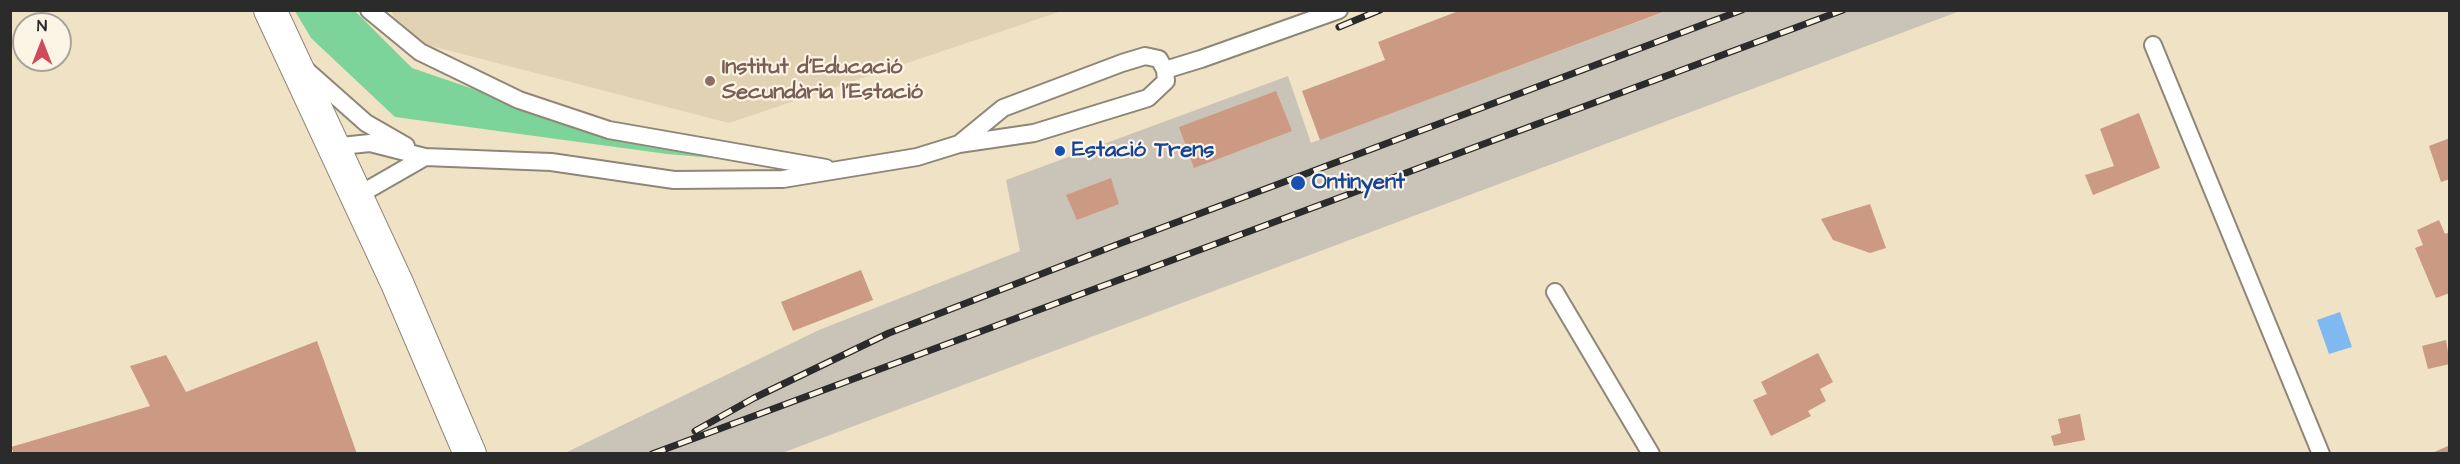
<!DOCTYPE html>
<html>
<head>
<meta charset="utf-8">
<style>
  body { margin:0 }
  #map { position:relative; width:2460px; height:464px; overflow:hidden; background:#f0e3c5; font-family:"Architects Daughter",sans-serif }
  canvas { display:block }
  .frame { position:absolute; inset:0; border:12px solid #2b2b2b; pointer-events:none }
  .north { position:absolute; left:12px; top:12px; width:60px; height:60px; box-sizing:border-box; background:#fcf5e5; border:2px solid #a8a49b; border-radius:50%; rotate:0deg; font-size:16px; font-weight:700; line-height:24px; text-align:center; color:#2b2b2b }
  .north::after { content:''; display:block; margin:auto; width:21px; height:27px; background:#d1495b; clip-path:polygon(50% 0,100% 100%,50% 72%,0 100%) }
</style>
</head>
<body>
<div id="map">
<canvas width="2460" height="464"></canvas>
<div class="frame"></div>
<div class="north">N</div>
</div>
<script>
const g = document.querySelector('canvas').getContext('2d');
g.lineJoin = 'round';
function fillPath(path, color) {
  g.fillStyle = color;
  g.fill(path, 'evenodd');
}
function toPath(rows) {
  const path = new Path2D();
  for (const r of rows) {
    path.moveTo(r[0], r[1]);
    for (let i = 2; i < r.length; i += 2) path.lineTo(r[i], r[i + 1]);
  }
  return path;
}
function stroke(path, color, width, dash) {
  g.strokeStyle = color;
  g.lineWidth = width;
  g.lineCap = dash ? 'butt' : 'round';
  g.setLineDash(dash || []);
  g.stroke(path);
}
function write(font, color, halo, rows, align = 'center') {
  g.font = font + ' "Architects Daughter",sans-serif';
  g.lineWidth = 4.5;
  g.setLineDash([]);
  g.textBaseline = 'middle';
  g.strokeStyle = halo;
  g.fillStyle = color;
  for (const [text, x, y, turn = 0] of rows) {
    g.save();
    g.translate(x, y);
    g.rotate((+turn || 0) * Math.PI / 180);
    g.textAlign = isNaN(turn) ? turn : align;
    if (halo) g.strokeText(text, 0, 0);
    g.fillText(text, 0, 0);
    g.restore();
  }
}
const built = toPath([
  [391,11,1062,11,729,123,404,39]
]);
const industrial = toPath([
  [1667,11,1960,11,782,453,563,454,819,330,1020,251,1006,180,1288,76,1311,143]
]);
const green = toPath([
  [295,11,355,11,412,68,602,133,737,160,667,154,395,117,311,38]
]);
const water = toPath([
  [2340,312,2352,347,2329,354,2317,320]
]);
const building = toPath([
  [1461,10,1666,10,1666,11,1320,140,1302,91,1385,60,1378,42],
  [1276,91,1292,131,1194,168,1179,127],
  [2139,113,2160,168,2093,195,2085,175,2114,166,2100,129],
  [2450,138,2450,179,2441,182,2429,146],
  [1111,178,1119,204,1077,220,1066,195],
  [1870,204,1886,248,1870,253,1833,240,1821,219],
  [2439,220,2445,234,2450,232,2450,293,2436,298,2415,248,2423,245,2417,230],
  [861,270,873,300,793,331,781,302],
  [2446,340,2450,364,2428,369,2422,346],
  [317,341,357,454,14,454,11,447,150,406,130,366,166,355,186,392],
  [1818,353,1833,382,1820,389,1826,401,1808,411,1811,416,1771,436,1753,400,1767,394,1761,382],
  [2080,414,2085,440,2054,446,2051,436,2061,433,2058,419],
  [2450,445,2450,454,2430,454]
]);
const lane = toPath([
  [369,10,420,52,519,100,609,130,826,168],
  [2153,45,2321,454],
  [305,69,366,123,406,146],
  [1165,70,1201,59,1339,10],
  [337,155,341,146,370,143,425,157,551,162,674,180,783,179,917,157,959,144,1034,133,1148,98,1166,81,1165,70,1159,59,1145,56,1122,63,1003,108,959,144],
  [357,196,425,157],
  [1555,292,1651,454]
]);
const street = toPath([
  [270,10,397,283,470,454]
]);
const rail = toPath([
  [1339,27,1380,10],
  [695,431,754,398,889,333,1116,245,1742,10],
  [652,454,1843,10]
]);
const markers = [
  [710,81,6,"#8d6e63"],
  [1060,151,6,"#1a4fb4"],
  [1298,183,8,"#1a4fb4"]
];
const educationNames = [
  ["Institut d'Educació",722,68],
  ["Secundària l'Estació",722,93]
];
const transitNames = [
  ["Estació Trens",1072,151],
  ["Ontinyent",1312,183]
];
fillPath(built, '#e2d2b4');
fillPath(industrial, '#cac3b8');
fillPath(green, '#7cd49a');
fillPath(water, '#80b9f0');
fillPath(building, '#cc9983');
stroke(lane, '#8e8778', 20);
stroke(street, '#8e8778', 34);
stroke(lane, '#fff', 16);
stroke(street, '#fff', 32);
stroke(rail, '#2b2b2b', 7);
stroke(rail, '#fcf5e5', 4.5, [14]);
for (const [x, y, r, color] of markers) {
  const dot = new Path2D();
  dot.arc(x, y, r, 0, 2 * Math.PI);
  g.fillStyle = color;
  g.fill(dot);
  stroke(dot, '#fcf5e5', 2);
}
write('bold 22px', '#785e54', '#fcf5e5', educationNames, 'left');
write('bold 22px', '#164399', '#fcf5e5', transitNames, 'left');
</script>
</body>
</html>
